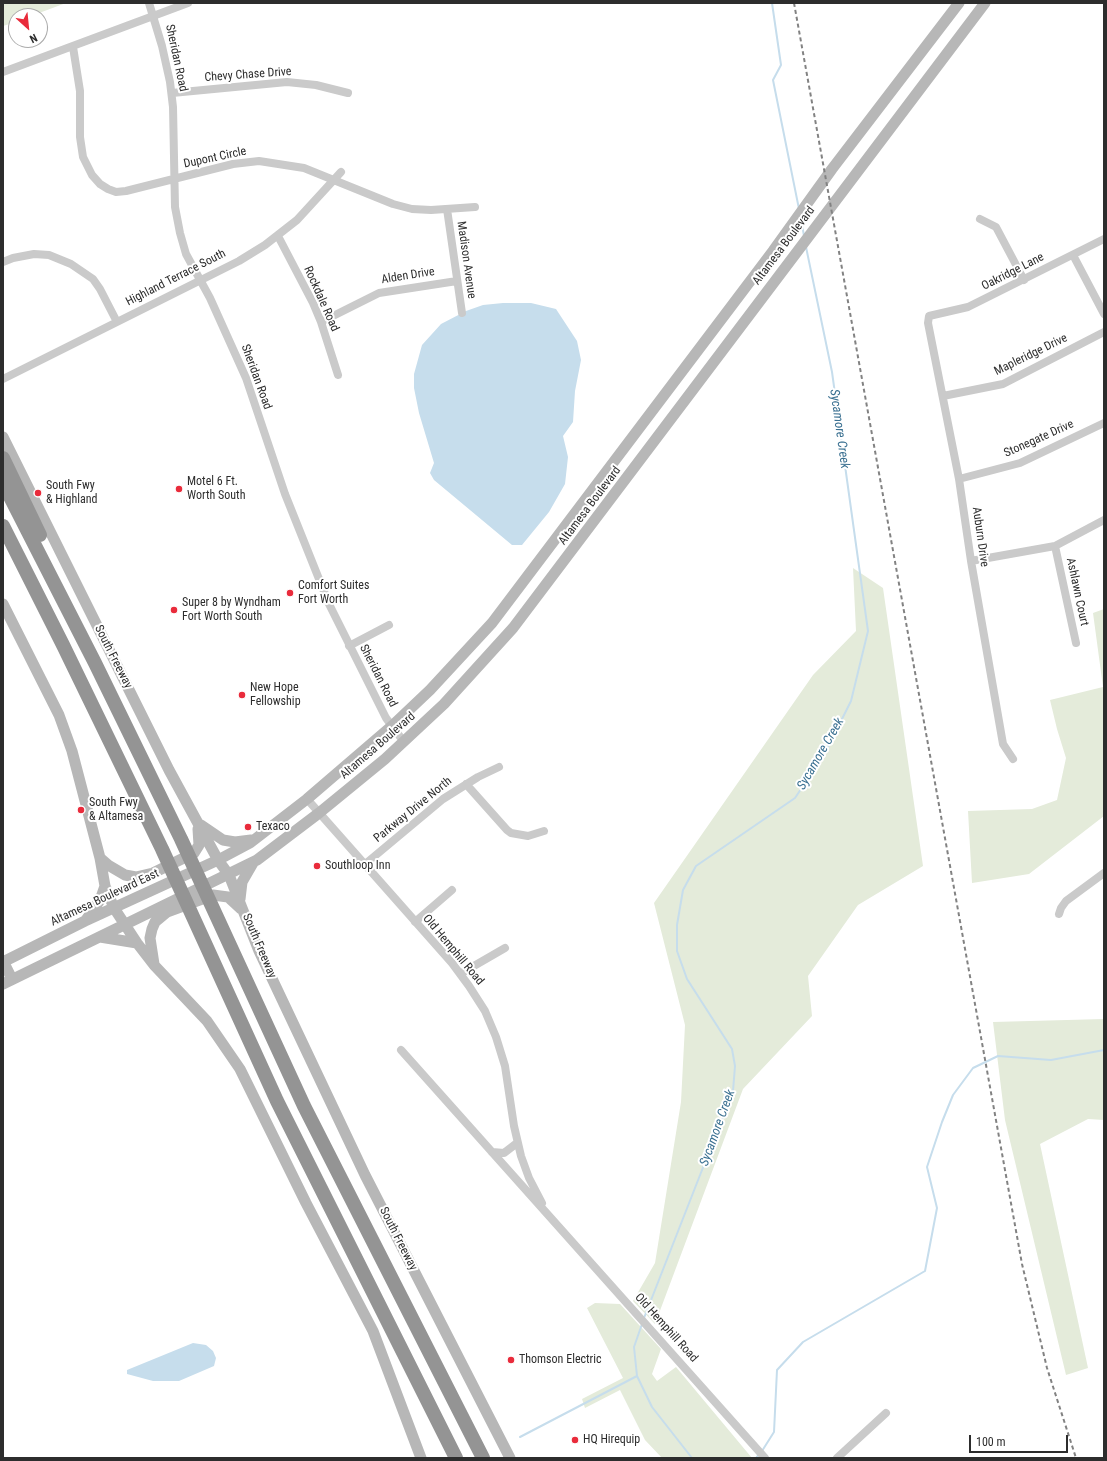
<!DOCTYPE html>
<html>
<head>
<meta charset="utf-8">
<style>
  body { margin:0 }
  #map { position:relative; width:1107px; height:1461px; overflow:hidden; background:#fff; font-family:"Roboto Condensed",sans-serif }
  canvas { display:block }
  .frame { position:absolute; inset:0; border:4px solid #2d2d2d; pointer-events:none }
  .north { position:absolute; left:8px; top:8px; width:40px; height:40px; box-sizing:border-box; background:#fff; border:1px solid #ababab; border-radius:50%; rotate:153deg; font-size:11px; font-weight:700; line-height:16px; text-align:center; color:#2d2d2d }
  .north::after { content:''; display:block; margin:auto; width:14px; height:18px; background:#e92b3b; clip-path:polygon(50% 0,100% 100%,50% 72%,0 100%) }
  .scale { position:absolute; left:969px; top:1435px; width:99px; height:18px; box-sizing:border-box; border:2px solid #2d2d2d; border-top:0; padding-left:5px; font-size:12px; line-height:14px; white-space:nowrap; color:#2d2d2d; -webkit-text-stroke:3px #fff; paint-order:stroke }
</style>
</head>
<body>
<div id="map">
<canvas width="1107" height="1461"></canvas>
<div class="frame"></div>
<div class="north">N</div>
<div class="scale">100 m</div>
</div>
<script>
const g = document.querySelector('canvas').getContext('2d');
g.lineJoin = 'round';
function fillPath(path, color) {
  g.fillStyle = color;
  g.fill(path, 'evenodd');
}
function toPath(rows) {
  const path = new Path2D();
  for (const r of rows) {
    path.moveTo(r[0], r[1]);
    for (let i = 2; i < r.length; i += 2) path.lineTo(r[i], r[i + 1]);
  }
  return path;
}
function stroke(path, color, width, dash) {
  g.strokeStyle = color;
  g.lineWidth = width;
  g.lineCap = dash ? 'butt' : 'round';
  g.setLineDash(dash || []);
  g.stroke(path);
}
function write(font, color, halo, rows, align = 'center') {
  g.font = font + ' "Roboto Condensed",sans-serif';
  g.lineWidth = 4;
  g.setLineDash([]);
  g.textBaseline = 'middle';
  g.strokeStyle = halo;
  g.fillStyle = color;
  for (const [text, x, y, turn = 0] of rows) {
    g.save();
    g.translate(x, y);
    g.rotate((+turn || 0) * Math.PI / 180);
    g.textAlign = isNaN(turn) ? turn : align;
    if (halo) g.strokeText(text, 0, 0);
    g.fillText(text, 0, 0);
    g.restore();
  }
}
const green = toPath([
  [6,3,66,3,31,16,16,16,16,22,3,26,3,4],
  [853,568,883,588,923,866,858,905,808,976,812,1016,743,1089,655,1324,633,1301,655,1263,681,1102,685,1025,654,903,813,675,856,631],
  [1104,609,1104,816,1029,874,972,883,968,811,1032,809,1057,800,1066,758,1057,729,1050,700,1103,687,1093,613],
  [1104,1019,1104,1120,1088,1119,1040,1144,1088,1368,1066,1375,1005,1120,993,1022],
  [595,1303,620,1304,661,1349,652,1374,657,1381,676,1367,752,1458,662,1458,645,1440,620,1390,585,1408,582,1399,623,1378,587,1308]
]);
const water = toPath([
  [503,303,531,303,556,309,577,341,581,360,575,391,573,422,563,436,568,457,565,484,549,512,522,545,512,545,434,480,430,473,434,463,419,413,414,388,414,374,422,345,441,324,466,311,483,305],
  [193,1343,206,1345,213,1351,216,1358,214,1366,179,1381,153,1381,127,1374,127,1370]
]);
const stream = toPath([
  [772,3,781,65,773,80,799,209],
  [801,219,804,236],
  [644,1318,733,1091,735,1066,732,1049,687,979,677,951,677,925,683,890,696,866,795,798,825,753,851,701,868,631,832,372,806,247],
  [642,1324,634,1347,637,1376,652,1407,692,1458],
  [520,1437,637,1376],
  [762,1451,774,1432,777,1370,803,1342,925,1271,937,1208,927,1167,942,1122,953,1095,973,1068,998,1056,1051,1060,1104,1050],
  [756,1458,759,1454]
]);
const minor = toPath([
  [149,3,162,46,170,82,173,107,175,207,180,233,186,254,210,298,246,378,285,494,329,604,386,718,404,742],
  [73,47,80,91,80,137,83,157,92,175,100,184,108,189,116,192,126,191,233,164,259,161,304,168,393,204,412,209,431,210,475,207],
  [3,72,188,3],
  [172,93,287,82,316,85,348,93],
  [447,209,462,313],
  [980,219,996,227,1024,280],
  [278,236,313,303,321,322,338,375],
  [1073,255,1104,314],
  [3,262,13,258,34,254,49,255,71,264,93,279,100,289,117,322],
  [321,322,379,293,457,281],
  [3,379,239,261,265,245,297,220,341,172],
  [943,396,1003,384,1104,332],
  [959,479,1020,463,1104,423],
  [1055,546,1076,643],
  [971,561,1055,546,1104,520],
  [349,646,389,625],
  [1013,759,1003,744,971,561,959,479,928,323,929,316,968,307,1104,239],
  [466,784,507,830,511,833,528,836,544,831],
  [307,799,452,963,469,986,485,1011,496,1037,505,1066,514,1126,521,1156,529,1178,542,1203],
  [364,865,443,799,478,777,499,767],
  [1059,914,1061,908,1066,901,1104,873],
  [415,922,452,890],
  [460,974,505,948],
  [401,1050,765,1458],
  [492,1152,504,1153,517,1143],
  [837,1458,886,1413]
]);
const secondary = toPath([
  [3,437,169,770,218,860,229,875,259,951,365,1175,510,1458],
  [3,604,59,715,72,751,100,858,105,886,114,908,137,943,154,965,207,1021,240,1069,306,1203,373,1331,421,1458],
  [201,825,223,840,235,842,251,840],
  [100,858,108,865,125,875,136,877,153,873,194,853,199,845,198,829],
  [240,899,242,882,253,863],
  [86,920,100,900,105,886],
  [100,937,137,943],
  [3,961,12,979],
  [3,962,85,921,218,860,250,843,307,799,392,726,430,690,492,623,773,251,832,169,959,3],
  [154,964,150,938,152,929,155,922,167,912,213,895,228,897,241,909],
  [3,984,257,860,319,813,385,759,444,704,513,628,985,3]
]);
const motorway = toPath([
  [3,458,40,535],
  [3,483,95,663,181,839,304,1106,483,1458],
  [3,526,63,645,162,849,277,1101,456,1458]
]);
const rail = toPath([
  [794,3,1022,1264,1047,1368,1076,1458]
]);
const markers = [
  [179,489,4,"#e92b3b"],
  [38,493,4,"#e92b3b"],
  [290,593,4,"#e92b3b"],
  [174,610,4,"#e92b3b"],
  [242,695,4,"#e92b3b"],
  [81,810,4,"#e92b3b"],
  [248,827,4,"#e92b3b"],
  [317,866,4,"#e92b3b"],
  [511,1360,4,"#e92b3b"],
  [575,1440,4,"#e92b3b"]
];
const streetNames = [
  ["Sheridan Road",176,58,78],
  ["Chevy Chase Drive",248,75,-4],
  ["Dupont Circle",215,158,-12],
  ["Altamesa Boulevard",784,246,-53],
  ["Madison Avenue",466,260,82],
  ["Oakridge Lane",1013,272,-27],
  ["Alden Drive",408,276,-9],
  ["Highland Terrace South",176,278,-27],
  ["Rockdale Road",321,299,66],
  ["Mapleridge Drive",1031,355,-26],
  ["Sheridan Road",256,377,70],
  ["Stonegate Drive",1039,439,-24],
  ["Altamesa Boulevard",590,506,-53],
  ["Auburn Drive",980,537,82],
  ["Ashlawn Court",1077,592,78],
  ["South Freeway",113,657,63],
  ["Sheridan Road",378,676,63],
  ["Altamesa Boulevard",378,746,-41],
  ["Parkway Drive North",413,810,-39],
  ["Altamesa Boulevard East",105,898,-25],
  ["South Freeway",259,946,67],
  ["Old Hemphill Road",453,950,50],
  ["South Freeway",398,1239,63],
  ["Old Hemphill Road",666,1328,48]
];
const poiNames = [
  ["Motel 6 Ft.",187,482],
  ["Worth South",187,496],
  ["South Fwy",46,486],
  ["& Highland",46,500],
  ["Comfort Suites",298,586],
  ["Fort Worth",298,600],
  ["Super 8 by Wyndham",182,603],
  ["Fort Worth South",182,617],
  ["New Hope",250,688],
  ["Fellowship",250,702],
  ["South Fwy",89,803],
  ["& Altamesa",89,817],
  ["Texaco",256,827],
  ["Southloop Inn",325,866],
  ["Thomson Electric",519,1360],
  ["HQ Hirequip",583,1440]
];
const waterNames = [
  ["Sycamore Creek",839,429,82],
  ["Sycamore Creek",821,754,-60],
  ["Sycamore Creek",718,1128,-70]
];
fillPath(green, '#e4ebda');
fillPath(water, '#c6ddec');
stroke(stream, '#c6ddec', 2);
stroke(minor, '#cacaca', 8);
stroke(secondary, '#b7b7b7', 11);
stroke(motorway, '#949494', 14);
stroke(rail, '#828282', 2, [4, 3]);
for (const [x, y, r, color] of markers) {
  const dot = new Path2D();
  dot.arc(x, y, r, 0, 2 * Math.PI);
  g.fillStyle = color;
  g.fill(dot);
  stroke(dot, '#fff', 1.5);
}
write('12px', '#2d2d2d', '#fff', streetNames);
write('12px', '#2d2d2d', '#fff', poiNames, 'left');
write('italic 13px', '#3a7091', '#fff', waterNames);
</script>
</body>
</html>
